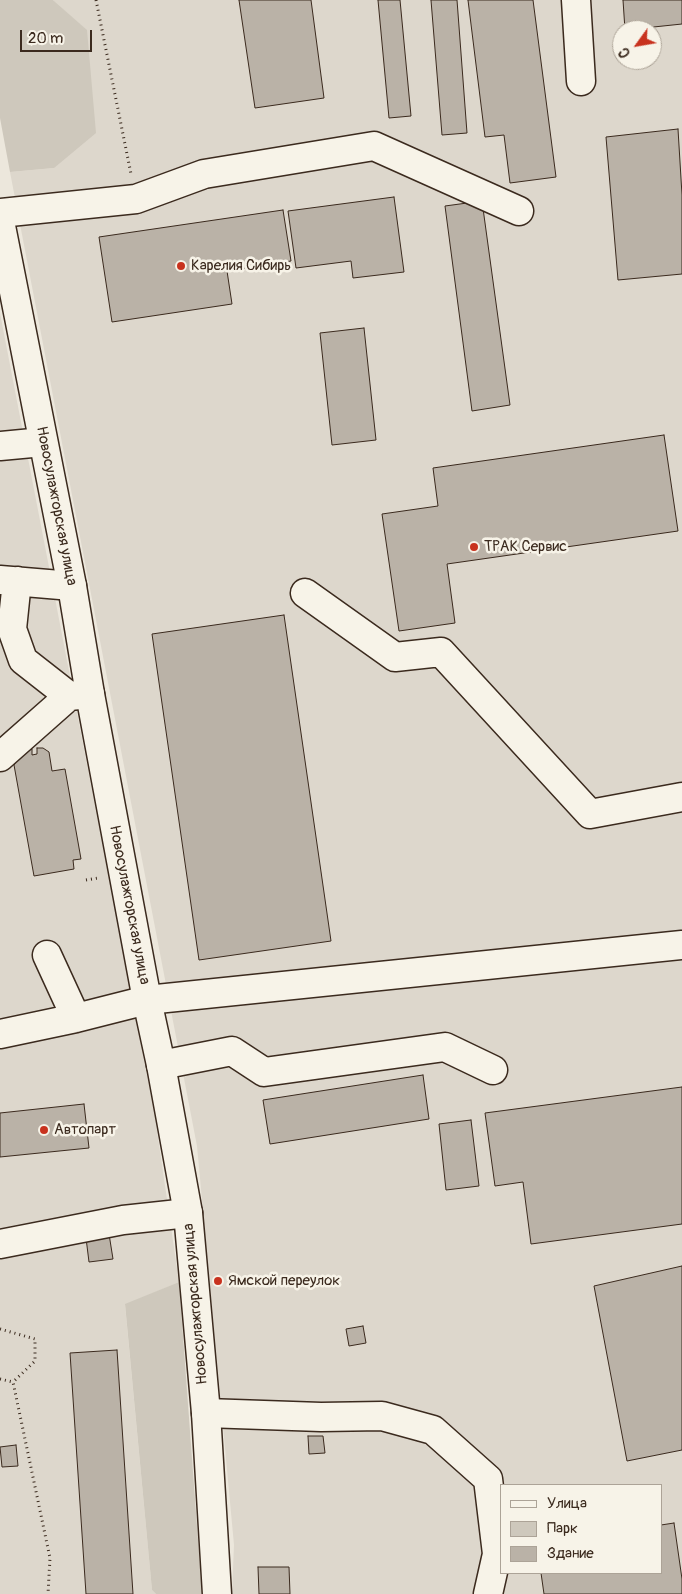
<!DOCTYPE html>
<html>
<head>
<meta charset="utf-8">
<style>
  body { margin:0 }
  #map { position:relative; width:682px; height:1594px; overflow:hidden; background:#ece7dc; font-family:Pangolin,sans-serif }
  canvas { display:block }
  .legend { position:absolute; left:500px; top:1484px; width:162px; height:90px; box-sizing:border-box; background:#f7f3e8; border:1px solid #aca397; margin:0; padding:6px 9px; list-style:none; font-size:15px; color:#3b2a1e }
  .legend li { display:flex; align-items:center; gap:10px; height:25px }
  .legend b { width:25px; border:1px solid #aca397 }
  .north { position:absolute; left:612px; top:20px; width:50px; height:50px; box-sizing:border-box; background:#f7f3e8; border:1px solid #aca397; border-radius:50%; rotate:238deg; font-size:14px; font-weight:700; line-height:20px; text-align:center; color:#3b2a1e }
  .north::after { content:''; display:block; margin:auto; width:18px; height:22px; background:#c8321e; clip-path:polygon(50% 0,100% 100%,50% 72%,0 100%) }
  .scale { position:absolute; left:20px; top:30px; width:72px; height:22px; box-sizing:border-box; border:2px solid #3b2a1e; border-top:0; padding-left:6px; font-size:15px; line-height:18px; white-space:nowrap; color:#3b2a1e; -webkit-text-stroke:4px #f7f3e8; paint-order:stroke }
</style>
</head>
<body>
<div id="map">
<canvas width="682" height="1594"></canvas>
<ul class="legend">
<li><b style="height:6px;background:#f7f3e8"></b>Улица</li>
<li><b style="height:14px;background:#cec8bc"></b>Парк</li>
<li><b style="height:14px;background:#bab2a7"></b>Здание</li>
</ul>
<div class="north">С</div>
<div class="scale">20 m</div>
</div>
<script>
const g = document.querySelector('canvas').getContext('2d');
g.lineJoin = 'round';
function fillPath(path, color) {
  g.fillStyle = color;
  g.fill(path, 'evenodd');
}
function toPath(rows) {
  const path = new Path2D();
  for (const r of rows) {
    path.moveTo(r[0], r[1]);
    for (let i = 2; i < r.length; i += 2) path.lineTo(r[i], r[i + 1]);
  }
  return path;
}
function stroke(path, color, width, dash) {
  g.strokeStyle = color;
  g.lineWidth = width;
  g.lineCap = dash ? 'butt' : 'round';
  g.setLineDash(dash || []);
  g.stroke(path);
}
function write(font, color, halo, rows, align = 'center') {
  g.font = font + ' Pangolin,sans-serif';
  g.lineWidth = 5;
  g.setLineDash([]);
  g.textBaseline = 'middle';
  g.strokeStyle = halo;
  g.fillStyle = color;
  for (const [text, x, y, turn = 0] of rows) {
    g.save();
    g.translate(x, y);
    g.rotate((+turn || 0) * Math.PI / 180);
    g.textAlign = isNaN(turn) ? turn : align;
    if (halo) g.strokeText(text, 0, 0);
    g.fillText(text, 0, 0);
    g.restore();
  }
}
const built = toPath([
  [53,0,682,0,682,1594,232,1594,234,1545,197,1146,10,172,54,168,87,31],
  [622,30,652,30,652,60,622,60],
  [501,1485,661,1485,661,1573,501,1573],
  [0,313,155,1117,179,1282,125,1305,152,1590,156,1594,0,1594]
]);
const green = toPath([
  [0,0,53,0,87,30,96,133,54,168,10,172,0,118],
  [179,1282,202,1594,156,1594,152,1590,125,1304]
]);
const building = toPath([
  [239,0,311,0,324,98,255,108,239,0],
  [378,0,400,0,411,116,389,118,378,0],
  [431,0,457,0,467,133,442,135,431,0],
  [468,0,533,0,556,177,510,183,504,135,485,137,468,0],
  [623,0,682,0,682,24,625,30,623,0],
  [678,129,682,195,682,274,618,280,606,137,678,129],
  [394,197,404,272,353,278,351,261,296,268,288,211,394,197],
  [482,201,510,405,472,411,445,206,482,201],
  [283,210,291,261,227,271,232,304,112,322,99,237,283,210],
  [364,328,376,440,332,445,320,333,364,328],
  [664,435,678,531,447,564,455,623,399,631,382,514,438,506,433,468,664,435],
  [284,615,331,941,199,960,152,634,284,615],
  [37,748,43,748,49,752,52,771,65,769,81,859,73,860,74,869,34,876,14,765,22,751,32,749,32,755,37,754,37,748],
  [423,1075,429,1119,270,1144,263,1100,423,1075],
  [682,1087,682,1224,531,1244,523,1182,495,1186,485,1113,682,1087],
  [84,1104,89,1148,0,1157,0,1113,84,1104],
  [471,1120,479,1186,446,1190,439,1124,471,1120],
  [109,1234,113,1259,89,1262,86,1238,109,1234],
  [682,1266,682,1450,627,1461,594,1286,682,1266],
  [363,1326,366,1343,349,1346,346,1329,363,1326],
  [117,1350,133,1594,86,1594,70,1353,117,1350],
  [308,1436,323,1436,325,1453,309,1454,308,1436],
  [16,1445,18,1466,2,1467,0,1447,16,1445],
  [674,1523,682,1579,682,1594,544,1594,541,1573,661,1573,661,1525,674,1523],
  [258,1567,289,1567,290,1594,259,1594,258,1567]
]);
const path = toPath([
  [96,0,131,174],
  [86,880,98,878],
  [0,1329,35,1339,35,1361,13,1382],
  [0,1379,13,1382,50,1558,48,1594]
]);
const minor = toPath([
  [576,0,581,81],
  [0,213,136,199,204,174,374,146,519,211],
  [0,446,43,442],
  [0,580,72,586],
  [17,581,12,629,23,660,69,696,90,694],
  [305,593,395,657,441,652,590,814,682,797],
  [0,757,69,696],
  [47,955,76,1018],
  [0,1034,76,1018,147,1000,682,945],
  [161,1065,232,1051,264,1072,445,1047,493,1070],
  [0,1244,123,1220,188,1213],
  [206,1413,321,1417,382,1416,433,1430,488,1479,497,1554,488,1594]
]);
const major = toPath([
  [0,221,72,586,90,694,147,1000,161,1065,188,1213,206,1413,217,1594]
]);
const markers = [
  [181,266,5,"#c8321e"],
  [474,547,5,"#c8321e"],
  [44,1130,5,"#c8321e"],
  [218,1281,5,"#c8321e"]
];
const poiNames = [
  ["Карелия Сибирь",191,266],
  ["ТРАК Сервис",484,547],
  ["Автопарт",54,1130],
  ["Ямской переулок",228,1281]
];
const streetNames = [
  ["Новосулажгорская улица",56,506,79],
  ["Новосулажгорская улица",129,905,79],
  ["Новосулажгорская улица",196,1304,-95]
];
fillPath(built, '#ddd7cc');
fillPath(green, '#cec8bc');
fillPath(building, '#bab2a7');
stroke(building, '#3b2a1e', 1);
stroke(minor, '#3b2a1e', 31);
stroke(major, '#3b2a1e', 31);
stroke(path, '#3b2a1e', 3, [1, 4]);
stroke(minor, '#f7f3e8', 28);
stroke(major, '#f7f3e8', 28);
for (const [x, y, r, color] of markers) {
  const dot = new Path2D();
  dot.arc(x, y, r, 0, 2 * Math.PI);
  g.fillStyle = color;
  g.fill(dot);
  stroke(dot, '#f7f3e8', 2);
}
write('15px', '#3b2a1e', '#f7f3e8', poiNames, 'left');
write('15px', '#3b2a1e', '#f7f3e8', streetNames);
</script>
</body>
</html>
